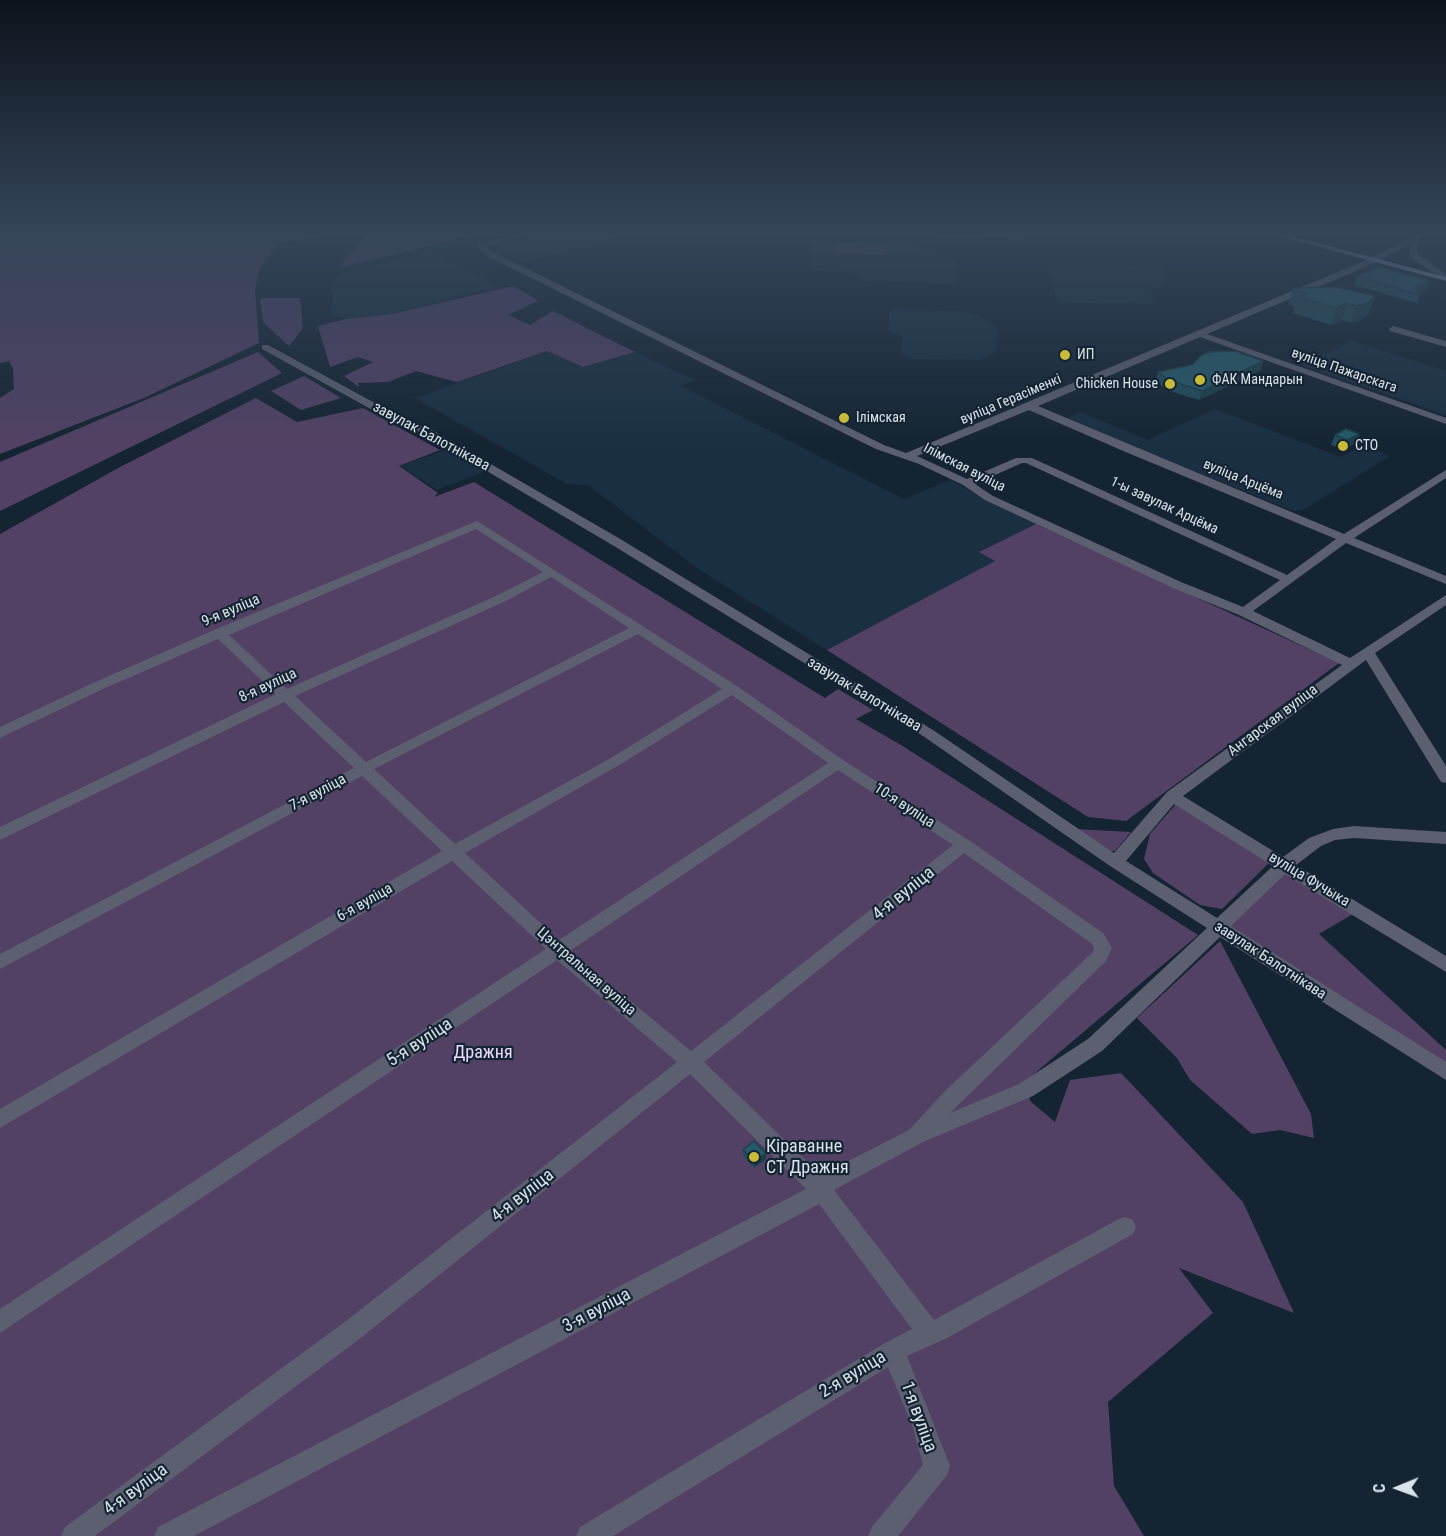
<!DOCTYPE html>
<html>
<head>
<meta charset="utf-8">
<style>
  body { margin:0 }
  #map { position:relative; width:1446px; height:1536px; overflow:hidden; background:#152432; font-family:"Roboto Condensed",sans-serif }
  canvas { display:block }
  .north { position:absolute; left:1368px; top:1458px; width:60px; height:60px; -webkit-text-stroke:4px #152432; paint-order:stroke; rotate:269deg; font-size:16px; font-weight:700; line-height:24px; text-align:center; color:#d9e3ec }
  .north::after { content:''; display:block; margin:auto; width:21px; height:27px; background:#d9e3ec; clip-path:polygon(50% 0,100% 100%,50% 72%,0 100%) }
</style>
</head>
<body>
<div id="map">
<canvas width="1446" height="1536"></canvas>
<div class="north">С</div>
</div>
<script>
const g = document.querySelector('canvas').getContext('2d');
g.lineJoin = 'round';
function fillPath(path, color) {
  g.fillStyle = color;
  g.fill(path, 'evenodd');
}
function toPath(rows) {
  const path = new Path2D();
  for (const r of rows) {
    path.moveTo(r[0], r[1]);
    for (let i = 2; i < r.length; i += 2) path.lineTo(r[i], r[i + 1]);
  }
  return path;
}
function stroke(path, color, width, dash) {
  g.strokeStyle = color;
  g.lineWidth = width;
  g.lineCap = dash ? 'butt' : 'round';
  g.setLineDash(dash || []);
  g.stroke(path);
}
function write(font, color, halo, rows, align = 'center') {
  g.font = font + ' "Roboto Condensed",sans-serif';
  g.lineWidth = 4.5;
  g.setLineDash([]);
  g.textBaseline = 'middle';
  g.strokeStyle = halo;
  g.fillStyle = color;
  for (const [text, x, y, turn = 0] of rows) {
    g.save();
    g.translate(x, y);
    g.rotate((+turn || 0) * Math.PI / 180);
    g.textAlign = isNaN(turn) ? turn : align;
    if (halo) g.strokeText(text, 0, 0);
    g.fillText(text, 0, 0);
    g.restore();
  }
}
const built = toPath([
  [539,235,613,235,619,237,521,263,496,250,500,244],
  [935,235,1028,235,1024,240,935,237],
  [811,240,907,243,956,260,959,285,866,281,863,276,852,272,810,271],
  [431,251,441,254,444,255,441,257,498,286,387,315,356,319,330,316,333,295,330,288,338,274],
  [1049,264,1160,268,1164,271,1160,287,1151,287,1153,304,1071,303,1060,302,1057,299,1048,266],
  [892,309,965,312,988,320,997,328,996,352,978,360,911,359,901,354,902,337,889,331,889,311],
  [1352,341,1446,371,1446,415,1301,365],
  [548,351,583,367,635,352,694,380,681,386,904,499,950,480,1036,524,980,552,996,561,827,650,701,571,588,485,567,484,415,398],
  [1215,409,1341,457,1364,444,1390,456,1303,510,1293,511,1067,419,1080,412,1148,440],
  [448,449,486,471,437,490,400,466]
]);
const green = toPath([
  [0,235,322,235,279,244,259,270,255,290,259,343,144,398,0,454,0,398,14,389,13,368,9,361,0,363],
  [366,235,475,235,338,268],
  [834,242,887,244,887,255,833,253],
  [514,286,538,301,508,315,530,325,553,311,635,352,583,367,547,351,457,382,416,371,388,382,358,383,359,387,344,376,373,362,358,357,330,367,318,326,346,319,387,315],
  [260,298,300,298,303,328,289,346,263,322],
  [258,352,282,373,0,511,0,462],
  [304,376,341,398,301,410,271,391],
  [256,398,297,422,363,408,440,450,399,466,438,493,434,497,474,482,825,698,838,689,873,710,856,719,901,745,1198,935,1028,1079,1030,1101,1055,1122,1070,1080,1121,1073,1243,1202,1294,1313,1179,1268,1213,1313,1108,1402,1114,1486,1144,1536,0,1536,0,534,120,467],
  [1036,524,1339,663,1126,821,1088,817,827,650,995,561,979,552],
  [1176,804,1271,861,1222,909,1200,905,1153,873,1144,859,1150,834],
  [1075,829,1131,832,1115,851,1111,851],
  [1282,870,1353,914,1319,934,1446,1050,1446,1063,1229,925],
  [1220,941,1311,1114,1314,1138,1280,1130,1252,1134,1190,1080,1177,1058,1137,1018]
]);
const minor = toPath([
  [514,235,527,235,486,247,493,252,884,445,906,453,1371,258,1415,235,1425,235,1418,240,1417,253,1446,274,1446,280,1414,261,1409,253,1410,244,1377,262,1207,334,1446,418,1446,424,1200,337,1038,406,1344,534,1446,470,1446,478,1354,538,1446,576,1446,584,1346,543,1253,611,1350,658,1446,595,1446,605,1375,653,1446,766,1446,783,1441,782,1366,660,1183,796,1283,857,1309,838,1333,829,1354,826,1446,832,1446,844,1354,838,1335,840,1321,846,1296,865,1446,956,1446,972,1285,874,1231,926,1446,1062,1446,1080,1220,937,1102,1051,1033,1096,923,1142,834,1190,934,1320,1117,1220,1125,1217,1133,1220,1136,1227,1133,1234,947,1338,907,1356,950,1466,947,1475,898,1536,868,1536,872,1527,923,1465,913,1428,888,1367,613,1536,576,1536,580,1527,885,1343,912,1329,819,1204,194,1536,154,1536,158,1527,806,1189,690,1074,362,1337,95,1536,61,1536,65,1527,346,1321,677,1062,557,960,0,1333,0,1309,546,949,452,861,0,1128,0,1109,442,851,362,776,0,969,0,954,354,768,284,702,0,840,0,827,276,694,218,639,103,689,0,738,0,727,93,683,214,630,477,521,737,686,843,760,970,841,1103,933,1112,948,1106,961,950,1113,1019,1084,1088,1039,1207,928,1110,866,923,736,614,546,424,434,389,419,262,349,262,345,268,345,397,415,432,430,622,540,933,730,1114,853,1167,792,1342,665,1239,615,1173,588,985,500,963,485,919,464,876,449,487,256,476,246,514,235],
  [1029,410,1128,453,1336,539,1287,575,1032,458,1016,458,967,479,917,456,1029,410],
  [1022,463,1026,463,1280,580,1243,607,1181,582,993,496,975,484,1022,463],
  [476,529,543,572,498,595,287,689,229,635,476,529],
  [551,577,629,628,366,762,295,696,506,601,551,577],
  [638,634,722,689,611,758,455,844,374,769,638,634],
  [732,695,828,763,559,940,465,853,621,764,732,695],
  [838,770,953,845,691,1051,570,951,838,770],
  [1174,804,1273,866,1217,918,1126,861,1174,804],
  [964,853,1091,943,1094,948,1093,952,945,1091,909,1130,821,1175,704,1062,964,853],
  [1393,326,1446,341,1446,347,1390,331,1389,329,1393,326]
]);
const major = toPath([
  [1275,235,1288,235,1446,277,1446,281,1275,235]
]);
const wall = toPath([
  [1357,276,1427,290,1419,293,1420,295,1417,303,1354,285],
  [1293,288,1375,296,1369,313,1361,320,1350,323,1342,320,1331,325,1293,313,1295,307,1288,304],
  [1263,361,1261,370,1199,400,1167,390,1156,381,1158,372],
  [1359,434,1356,443,1344,449,1331,445,1335,435],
  [743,1150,766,1159,754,1168,743,1156]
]);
const shadedWall = toPath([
  [1430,281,1427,290,1417,294,1415,288],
  [1375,296,1369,313,1361,320,1350,323,1356,306],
  [1347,303,1342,320,1331,325,1336,308],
  [1263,361,1261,370,1199,400,1202,391],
  [1359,434,1356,443,1344,449,1347,440],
  [766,1153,766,1159,754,1168,755,1162]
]);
const building = toPath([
  [1379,267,1430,281,1415,288,1420,295,1357,276,1379,267],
  [1335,287,1375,296,1367,303,1356,306,1347,303,1336,308,1298,297,1306,293,1293,288,1335,287],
  [1235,351,1263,361,1202,391,1169,380,1158,372,1192,365,1202,355,1209,352,1235,351],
  [1346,429,1359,434,1347,440,1335,435,1346,429],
  [754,1141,766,1153,755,1162,743,1150,754,1141]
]);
const markers = [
  [1065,355,6,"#c8bb3b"],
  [1200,380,6,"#c8bb3b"],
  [1170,384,6,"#c8bb3b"],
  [844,418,6,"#c8bb3b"],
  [1343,446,6,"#c8bb3b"],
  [754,1157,6,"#c8bb3b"]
];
const farPoinames = [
  ["ИП",1077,355],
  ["ФАК Мандарын",1212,380],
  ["Chicken House",1158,384,"right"],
  ["Ілімская",856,418],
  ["СТО",1355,446]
];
const farStreetnames = [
  ["вуліца Пажарскага",1344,371,19],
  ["вуліца Герасіменкі",1011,400,-23],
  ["Ілімская вуліца",964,468,27],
  ["вуліца Арцёма",1243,480,22],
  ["1-ы завулак Арцёма",1164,506,25]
];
const streetNames = [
  ["завулак Балотнікава",431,437,28],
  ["9-я вуліца",231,611,-23],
  ["8-я вуліца",268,686,-25],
  ["завулак Балотнікава",864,695,31],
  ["Ангарская вуліца",1273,721,-37],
  ["7-я вуліца",318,793,-28],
  ["10-я вуліца",904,806,33],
  ["вуліца Фучыка",1309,880,31],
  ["6-я вуліца",365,903,-30],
  ["завулак Балотнікава",1270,961,33],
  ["Цэнтральная вуліца",586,972,41]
];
const nearStreetnames = [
  ["4-я вуліца",904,894,-39],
  ["5-я вуліца",420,1043,-33],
  ["4-я вуліца",523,1196,-38],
  ["3-я вуліца",597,1311,-28],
  ["2-я вуліца",853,1375,-31],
  ["1-я вуліца",918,1417,70],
  ["4-я вуліца",136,1490,-36]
];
const nearParknames = [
  ["Дражня",483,1053]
];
const nearPoinames = [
  ["Кіраванне",766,1147],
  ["СТ Дражня",766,1168]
];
fillPath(built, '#1a2f41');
fillPath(green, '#524164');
fillPath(minor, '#5c5f70');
fillPath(major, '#959cbf');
fillPath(wall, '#204d5a');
fillPath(shadedWall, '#1a3f4a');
fillPath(building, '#255a69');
stroke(building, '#1a3f4a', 1.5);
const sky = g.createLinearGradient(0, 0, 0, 450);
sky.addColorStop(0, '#0c141c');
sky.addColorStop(0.52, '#35455a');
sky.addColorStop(1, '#35455a00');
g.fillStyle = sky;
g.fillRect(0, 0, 1446, 450);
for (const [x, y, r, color] of markers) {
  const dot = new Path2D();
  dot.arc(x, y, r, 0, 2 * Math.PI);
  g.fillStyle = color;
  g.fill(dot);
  stroke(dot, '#152432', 2);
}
write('14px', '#d9e3ec', '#152432', farPoinames, 'left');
write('14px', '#d9e3ec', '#152432', farStreetnames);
write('15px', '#d9e3ec', '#152432', streetNames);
write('18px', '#d9e3ec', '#152432', nearStreetnames);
write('18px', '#e9d9ff', '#152432', nearParknames);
write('18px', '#d9e3ec', '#152432', nearPoinames, 'left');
</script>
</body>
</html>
